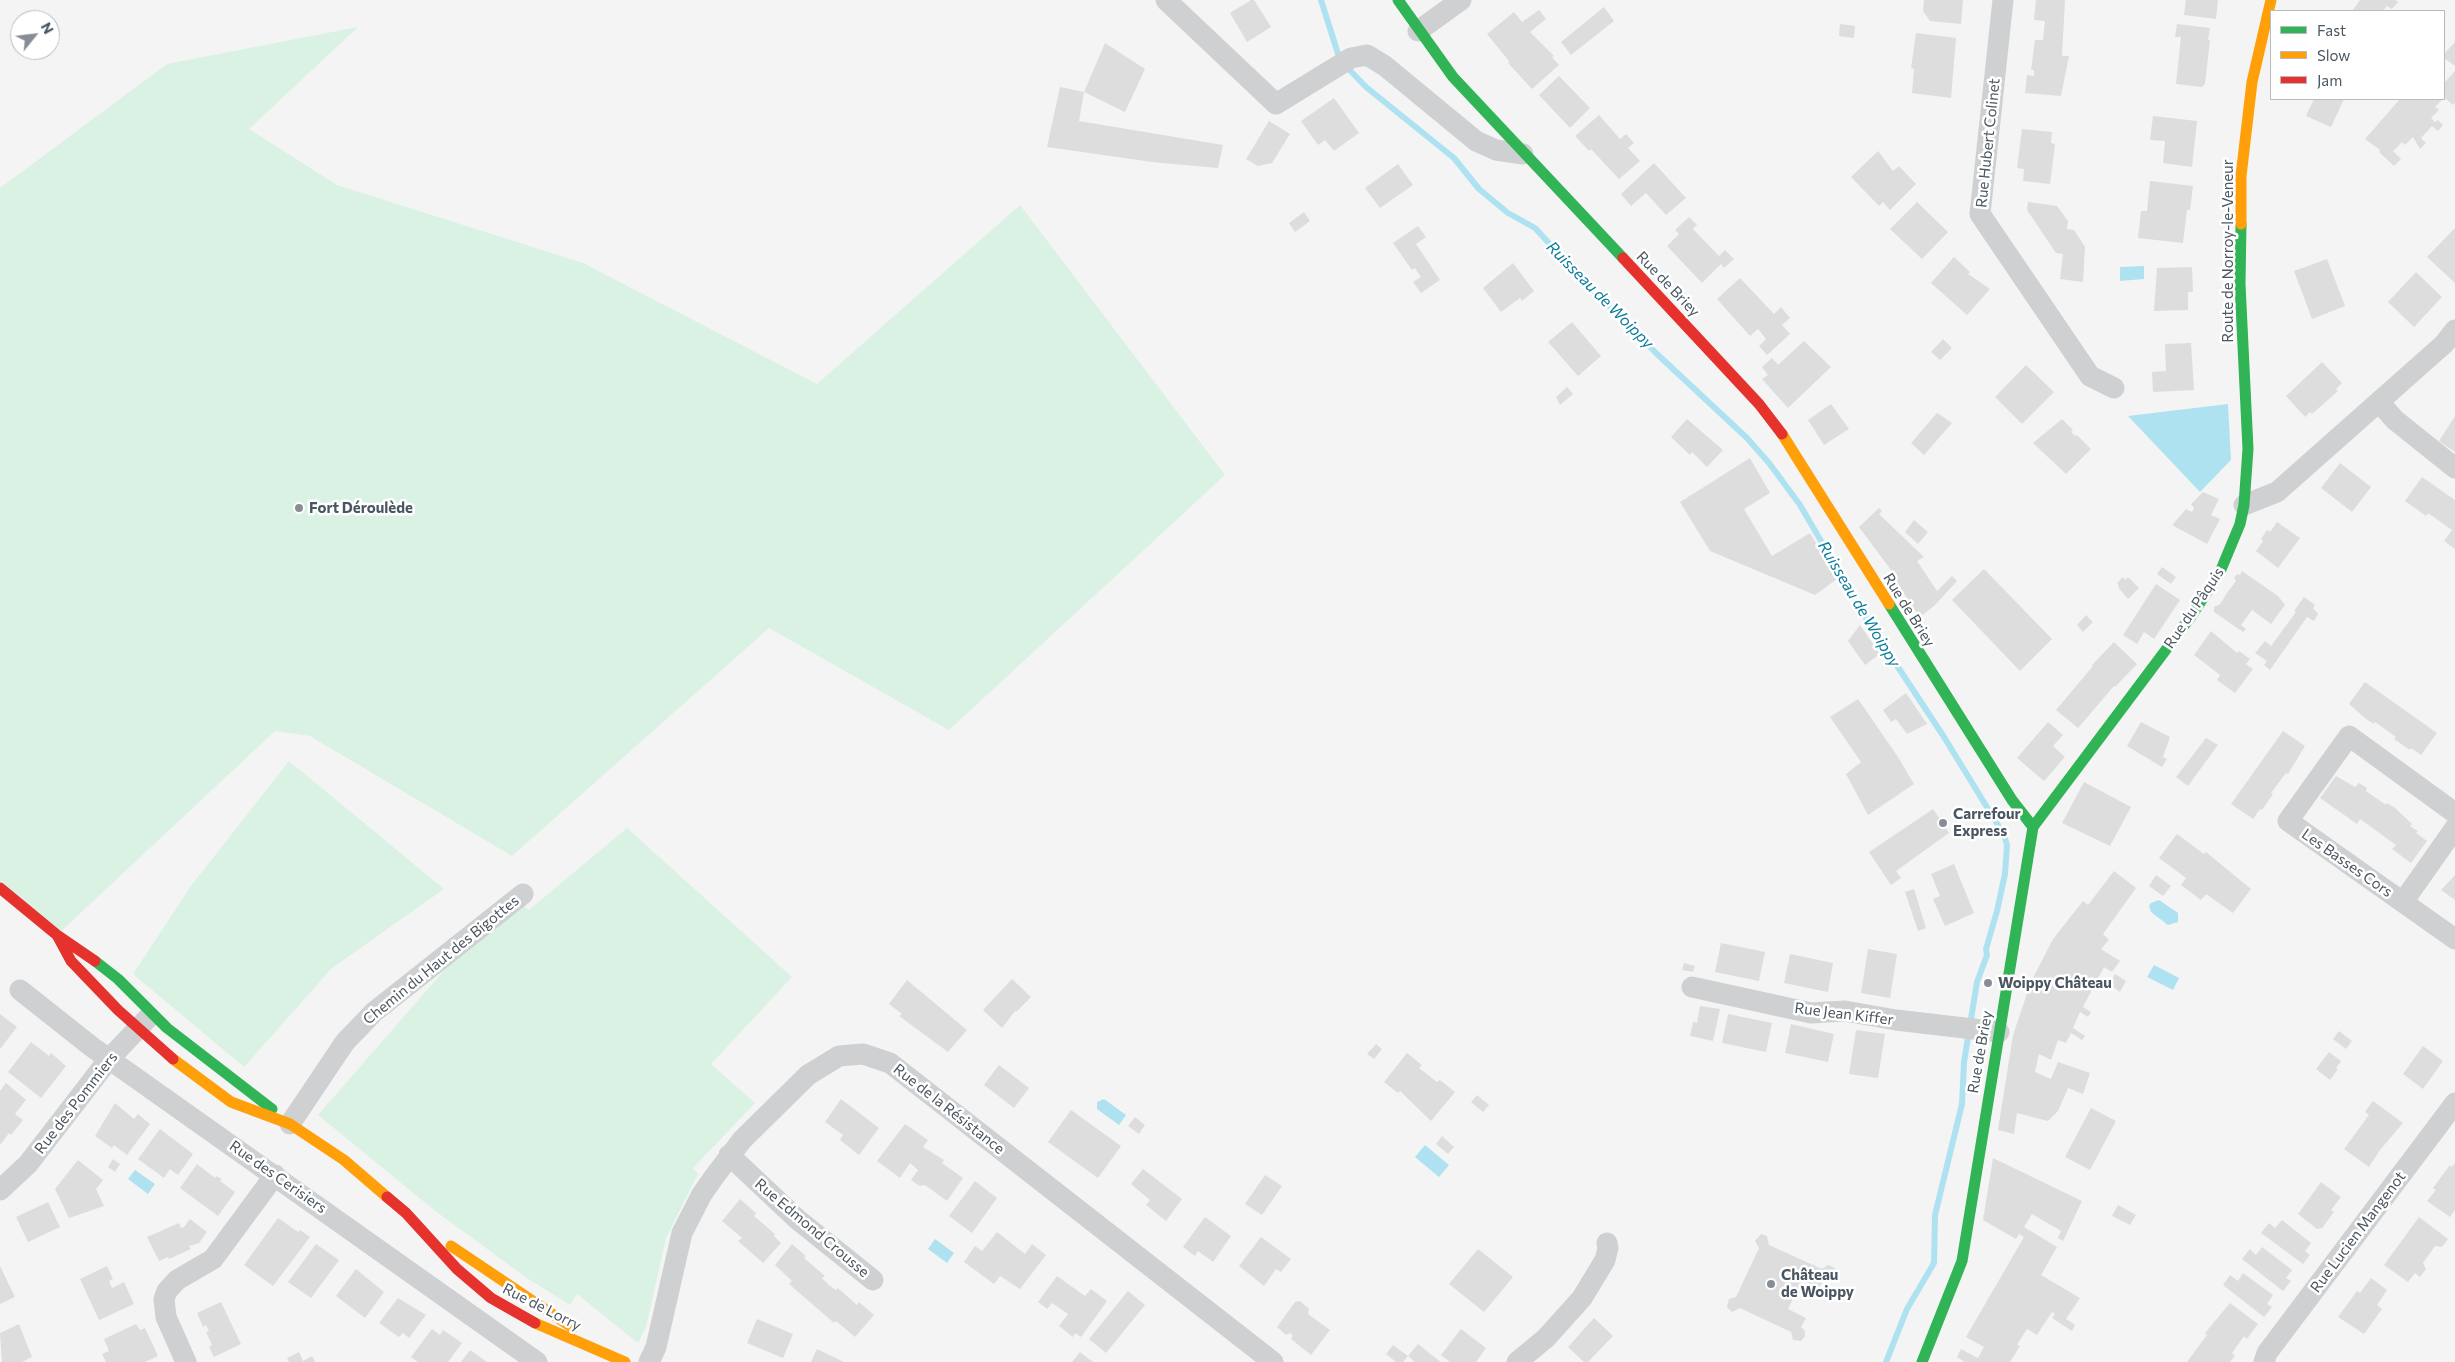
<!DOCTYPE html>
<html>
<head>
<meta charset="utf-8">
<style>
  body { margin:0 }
  #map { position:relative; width:2455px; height:1362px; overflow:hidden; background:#f4f4f4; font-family:Commissioner,sans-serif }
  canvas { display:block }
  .legend { position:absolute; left:2270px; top:10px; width:175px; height:90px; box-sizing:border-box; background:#fff; border:1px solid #b7bbc0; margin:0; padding:6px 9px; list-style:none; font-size:15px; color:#4a5661 }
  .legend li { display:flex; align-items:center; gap:10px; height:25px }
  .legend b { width:25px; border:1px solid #b7bbc0 }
  .north { position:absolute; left:10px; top:10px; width:50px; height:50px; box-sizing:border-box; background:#fff; border:1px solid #b7bbc0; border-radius:50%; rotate:61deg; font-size:14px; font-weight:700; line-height:20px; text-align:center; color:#4a5661 }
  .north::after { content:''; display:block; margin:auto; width:18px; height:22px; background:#868d94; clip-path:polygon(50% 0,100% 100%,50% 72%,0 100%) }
</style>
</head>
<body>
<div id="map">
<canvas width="2455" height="1362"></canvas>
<ul class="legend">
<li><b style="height:6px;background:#30b455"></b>Fast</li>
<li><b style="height:6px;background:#ff9f0a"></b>Slow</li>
<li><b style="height:6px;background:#e5322d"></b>Jam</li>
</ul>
<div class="north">N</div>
</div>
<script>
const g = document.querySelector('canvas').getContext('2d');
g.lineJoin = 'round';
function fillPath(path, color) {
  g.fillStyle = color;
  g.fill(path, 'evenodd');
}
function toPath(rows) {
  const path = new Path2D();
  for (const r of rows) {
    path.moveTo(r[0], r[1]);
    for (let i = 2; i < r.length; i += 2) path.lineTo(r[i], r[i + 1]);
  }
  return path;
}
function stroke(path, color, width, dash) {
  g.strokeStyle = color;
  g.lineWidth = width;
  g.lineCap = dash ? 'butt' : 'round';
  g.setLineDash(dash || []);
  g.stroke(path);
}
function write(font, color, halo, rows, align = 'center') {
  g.font = font + ' Commissioner,sans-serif';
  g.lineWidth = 5;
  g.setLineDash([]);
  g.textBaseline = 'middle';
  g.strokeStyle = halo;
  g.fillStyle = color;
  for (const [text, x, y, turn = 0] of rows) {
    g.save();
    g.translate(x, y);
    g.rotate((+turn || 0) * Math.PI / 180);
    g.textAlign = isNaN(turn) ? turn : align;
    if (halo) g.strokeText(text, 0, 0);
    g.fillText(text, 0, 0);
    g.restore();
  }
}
const green = toPath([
  [358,27,249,129,337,185,583,263,817,384,1020,205,1225,475,949,730,769,628,512,856,310,736,275,731,57,935,0,881,0,188,167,64],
  [289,761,444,889,332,968,244,1067,133,974,191,886],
  [627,828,792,977,711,1064,755,1103,693,1168,698,1174,666,1238,646,1327,638,1343,577,1294,570,1305,527,1278,434,1210,318,1115,455,958,520,904,529,910]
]);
const water = toPath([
  [2144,266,2144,279,2120,281,2120,267],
  [2228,404,2231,460,2200,492,2128,416],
  [2159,900,2178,913,2178,922,2168,925,2151,912,2149,906,2151,903],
  [2154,965,2179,978,2173,990,2147,977],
  [1104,1099,1126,1115,1119,1125,1097,1109,1097,1102],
  [1425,1145,1449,1165,1439,1177,1415,1157],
  [135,1170,155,1184,148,1194,128,1179],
  [935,1239,954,1253,947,1263,928,1249]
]);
const stream = toPath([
  [1321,0,1340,60,1366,87,1454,158,1479,189,1508,213,1535,228,1584,281,1657,354,1747,438,1769,463,1800,505,1869,623,1944,737,2004,835,2007,845,2005,874,1997,911,1986,949,1987,955,1977,982,1964,1062,1962,1104,1935,1215,1934,1263,1907,1309,1886,1362]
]);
const building = toPath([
  [1251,0,1254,0,1271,27,1247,42,1230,13],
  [1924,0,1963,0,1961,24,1930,21,1923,11],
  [2036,0,2065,0,2062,56,2069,56,2061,96,2025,93,2027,75,2034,76,2034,70,2031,70,2035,40,2043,40,2045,21,2034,20],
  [2186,0,2218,0,2216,19,2184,15],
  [2360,0,2396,0,2398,2,2392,9,2387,6,2383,11,2352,11],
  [1604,7,1614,21,1571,55,1561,42],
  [1539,10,1546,19,1530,32,1554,56,1552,57,1559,65,1532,89,1508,63,1509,61,1487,34,1514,12,1522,22],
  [1840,24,1855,26,1854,38,1839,36],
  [2177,24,2210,28,2208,40,2210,40,2205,84,2202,87,2176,84,2181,37,2175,37],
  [1916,33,1956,38,1951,98,1912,93,1914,69,1911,68],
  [2455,42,2455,66,2444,58,2444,54],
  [1105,43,1145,69,1125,112,1084,92,1079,121,1223,145,1218,168,1152,162,1047,147,1060,87,1084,92],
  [2455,71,2455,103,2453,105,2444,97,2444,83],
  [1559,76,1590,108,1570,128,1539,95],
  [1334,98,1359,133,1334,151,1325,140,1318,145,1301,121],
  [2314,99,2344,99,2331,127,2306,116],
  [2400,99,2443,99,2435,107,2439,110,2431,118,2435,122,2438,120,2443,125,2438,131,2432,126,2421,138,2426,143,2420,149,2413,137,2405,145,2402,142,2393,151,2401,159,2394,166,2379,152,2380,150,2365,139],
  [1599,115,1620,139,1626,134,1634,143,1628,148,1640,161,1619,179,1591,149,1589,151,1575,136],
  [2153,116,2197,121,2192,167,2163,163,2165,141,2150,140],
  [1269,121,1290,134,1272,163,1258,166,1246,159],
  [2022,129,2052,132,2051,143,2055,144,2050,184,2023,181,2024,169,2017,168],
  [1878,151,1893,171,1899,166,1916,184,1890,210,1883,202,1879,206,1851,177],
  [1654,163,1686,198,1666,215,1646,193,1631,206,1621,194],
  [1398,164,1413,185,1380,208,1365,188],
  [2150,181,2193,186,2190,210,2187,210,2183,243,2138,238,2141,211,2147,211],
  [1917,202,1948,232,1922,259,1890,229],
  [2028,202,2057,206,2068,221,2067,229,2074,230,2085,247,2083,282,2060,279,2063,254,2056,253,2027,210],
  [1304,212,1310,221,1295,232,1289,223],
  [1689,217,1697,225,1693,229,1719,256,1725,250,1734,259,1724,268,1721,264,1702,283,1667,246,1679,234,1675,230],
  [1418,226,1426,237,1416,244,1440,280,1421,293,1413,282,1421,277,1415,268,1412,270,1393,243],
  [2455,228,2455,283,2427,257],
  [1954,257,1970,272,1968,274,1990,289,1967,315,1931,283],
  [2327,259,2345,306,2312,319,2294,271],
  [1513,263,1534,291,1522,301,1520,298,1501,312,1483,288],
  [2192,267,2193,292,2188,292,2188,310,2154,311,2157,268],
  [2416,272,2442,297,2414,327,2388,302],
  [1740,278,1774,314,1781,307,1790,318,1782,325,1790,334,1767,355,1759,346,1766,339,1758,329,1750,336,1717,299],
  [1572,322,1601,356,1578,376,1548,342],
  [1943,339,1952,348,1940,360,1931,352],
  [1804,341,1831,367,1788,408,1762,379,1768,375,1762,367,1772,358,1778,365],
  [2191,343,2194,390,2153,392,2152,372,2166,371,2165,344],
  [2322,362,2342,383,2336,389,2338,391,2312,414,2310,412,2305,417,2286,396],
  [2026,365,2054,392,2022,424,1995,397],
  [1567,387,1573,394,1560,405,1556,397],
  [1831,404,1849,429,1824,445,1808,420],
  [1937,413,1952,423,1924,455,1911,443],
  [2455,416,2455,452,2439,441],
  [1687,419,1723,450,1707,467,1692,452,1690,455,1671,437],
  [2062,419,2073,430,2071,432,2075,436,2077,435,2091,449,2066,474,2033,443],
  [1750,458,1770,493,1744,509,1772,556,1810,533,1837,579,1815,595,1710,551,1680,502],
  [2340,463,2371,487,2352,512,2321,488],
  [2422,477,2455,500,2455,549,2444,541,2452,530,2428,513,2426,516,2405,501],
  [2203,492,2219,499,2211,515,2220,519,2207,544,2172,525,2186,509,2192,512,2194,508,2191,504],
  [1879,508,1882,511,1879,514,1924,557,1917,561,1937,591,1952,576,1957,581,1935,605,1920,617,1889,572,1891,570,1859,527],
  [1914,520,1928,532,1918,544,1905,532],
  [2277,522,2300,538,2278,568,2256,551,2263,541,2261,539,2267,530,2270,532],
  [2162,567,2176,577,2171,584,2157,574],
  [1984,569,2052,639,2020,671,1952,600],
  [2242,571,2278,596,2285,605,2271,624,2252,610,2241,625,2246,629,2243,632,2214,612,2214,607,2220,604,2227,593,2236,581,2234,578,2237,574,2240,575],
  [2123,577,2125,580,2128,577,2139,588,2128,599,2118,587,2119,586,2117,583],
  [2156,584,2180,600,2154,639,2144,632,2137,644,2123,635],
  [2304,597,2315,605,2313,608,2318,614,2314,621,2307,617,2270,670,2264,665,2267,661,2255,653,2265,641,2271,646,2296,612,2294,611],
  [2086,615,2093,622,2083,632,2077,625],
  [1860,625,1880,654,1865,665,1848,641],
  [2211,631,2237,653,2239,651,2250,659,2246,664,2253,669,2235,693,2217,680,2220,675,2194,655],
  [2114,642,2137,664,2115,687,2114,686,2078,728,2056,710,2093,666,2092,665],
  [2365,682,2437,733,2421,755,2411,748,2410,750,2394,739,2396,737,2375,722,2374,724,2366,719,2349,704],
  [1906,693,1927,724,1907,734,1896,719,1891,722,1883,710],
  [1858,699,1898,757,1914,784,1868,815,1846,774,1861,762,1830,717],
  [2048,722,2063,735,2053,746,2065,757,2044,781,2017,758],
  [2141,722,2170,737,2163,757,2167,759,2162,767,2127,746],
  [2283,731,2305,746,2288,774,2286,773,2271,793,2273,794,2262,810,2260,809,2253,819,2231,804],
  [2206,738,2218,745,2188,786,2176,777],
  [2336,776,2355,787,2359,783,2367,788,2366,791,2386,805,2387,803,2395,808,2412,824,2410,826,2418,831,2416,833,2427,841,2411,863,2392,849,2396,845,2360,819,2357,824,2320,798],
  [2084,782,2131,807,2110,846,2062,823],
  [1933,809,1949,833,1896,871,1901,878,1891,885,1869,852],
  [2177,834,2204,854,2206,852,2251,889,2233,913,2206,894,2201,900,2181,885,2186,878,2159,858],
  [1954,864,1974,913,1945,926,1933,899,1940,896,1931,874],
  [2114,871,2136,888,2103,934,2109,940,2101,949,2120,961,2112,972,2104,967,2083,1007,2091,1012,2088,1017,2080,1012,2073,1028,2085,1036,2082,1040,2071,1033,2066,1043,2058,1040,2051,1060,2039,1054,2035,1072,2051,1079,2058,1062,2090,1073,2083,1094,2068,1088,2058,1111,2048,1121,2017,1113,2014,1134,1998,1130,2013,1035,2031,982,2053,939,2083,901,2088,905],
  [2156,875,2171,886,2163,896,2149,886],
  [2455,875,2455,900,2441,890],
  [1914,889,1926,928,1918,931,1905,892],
  [1721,943,1765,952,1759,981,1715,972],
  [1868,949,1897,954,1890,998,1861,993],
  [1790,954,1833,963,1828,992,1784,983],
  [1684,963,1695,966,1693,972,1682,970],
  [2115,974,2126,981,2120,992,2109,984],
  [1012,979,1031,997,1016,1012,1015,1011,1002,1028,983,1010],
  [907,980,967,1030,948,1052,899,1016,902,1014,889,1004],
  [1700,1006,1720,1009,1713,1041,1690,1036,1693,1022,1697,1023],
  [0,1014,17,1027,0,1049],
  [1728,1014,1772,1023,1766,1052,1722,1043],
  [1791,1024,1834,1034,1828,1062,1785,1053],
  [1856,1030,1885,1034,1878,1078,1849,1074],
  [2339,1031,2352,1041,2346,1049,2333,1039],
  [31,1042,49,1056,51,1053,66,1066,41,1098,8,1072],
  [1376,1044,1382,1049,1374,1059,1367,1054],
  [2423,1046,2443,1061,2423,1089,2403,1074],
  [2329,1052,2341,1061,2336,1068,2338,1069,2330,1080,2316,1069],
  [1407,1053,1422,1065,1419,1068,1437,1082,1440,1080,1455,1092,1431,1121,1400,1091,1398,1093,1384,1082],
  [999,1065,1029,1088,1014,1108,984,1085],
  [6,1083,26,1100,15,1114,23,1120,11,1135,9,1133,0,1145,0,1091],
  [1477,1095,1489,1105,1483,1112,1471,1102],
  [841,1099,879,1128,859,1155,840,1140,843,1135,825,1122],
  [2373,1101,2403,1123,2380,1150,2369,1167,2344,1149,2369,1115,2365,1112],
  [115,1103,134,1119,138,1114,150,1124,127,1155,114,1145,112,1148,95,1136],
  [2091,1108,2116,1121,2090,1170,2065,1157],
  [1071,1110,1121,1146,1098,1178,1048,1142],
  [1135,1117,1145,1125,1139,1134,1128,1126],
  [905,1124,928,1140,923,1147,944,1160,942,1163,963,1178,947,1201,925,1185,920,1186,911,1180,918,1170,910,1163,900,1178,877,1161],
  [160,1129,193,1154,178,1175,170,1169,164,1178,138,1159],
  [1442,1136,1454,1147,1448,1154,1436,1144],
  [1993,1158,2082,1201,2063,1241,2058,1238,2061,1231,2032,1214,2024,1227,2057,1247,2041,1275,2080,1298,2066,1319,2075,1325,2072,1331,2052,1318,2055,1314,2052,1312,2037,1335,2027,1329,2017,1345,2020,1346,2010,1362,1965,1362,1957,1357,1961,1349,1978,1358,1984,1347,1966,1337,2024,1237,2019,1234,2016,1239,1983,1220],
  [113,1159,120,1164,115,1172,108,1167],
  [78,1160,103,1180,96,1189,104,1206,69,1218,55,1189],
  [2455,1163,2455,1210,2450,1217,2427,1201,2436,1190,2433,1188,2450,1165,2452,1167],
  [197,1164,215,1178,216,1176,222,1179,220,1181,235,1192,218,1216,180,1188],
  [1143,1169,1182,1199,1166,1221,1146,1205,1150,1200,1131,1184],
  [1265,1175,1282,1186,1262,1215,1245,1204],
  [975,1181,997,1198,972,1233,949,1216],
  [2321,1182,2341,1197,2331,1210,2334,1212,2322,1228,2317,1229,2298,1214],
  [740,1199,756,1213,754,1216,775,1234,774,1236,781,1243,763,1263,738,1241,742,1238,722,1221],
  [48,1202,60,1227,28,1242,16,1217],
  [2118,1205,2136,1215,2130,1225,2112,1216],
  [1205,1217,1231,1236,1213,1262,1198,1251,1195,1256,1183,1247],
  [2419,1217,2448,1239,2442,1247,2435,1246,2423,1263,2426,1269,2420,1277,2415,1273,2408,1282,2384,1265],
  [278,1218,298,1232,300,1230,310,1237,273,1286,244,1265],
  [190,1219,207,1232,199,1243,189,1246,191,1249,169,1259,168,1257,159,1261,147,1237,179,1223,181,1228,184,1227],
  [2282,1220,2311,1243,2305,1251,2310,1255,2303,1264,2261,1233,2269,1223,2275,1228],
  [997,1232,1025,1254,1032,1244,1046,1255,1020,1289,1000,1276,994,1284,964,1262,975,1246,982,1251],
  [1761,1234,1767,1236,1769,1245,1822,1269,1828,1265,1835,1268,1834,1277,1829,1280,1824,1279,1819,1288,1802,1280,1788,1309,1806,1318,1801,1327,1805,1331,1805,1336,1801,1341,1793,1340,1791,1332,1740,1308,1732,1312,1727,1307,1729,1299,1736,1297,1759,1248,1755,1241],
  [1261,1237,1291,1259,1281,1272,1276,1269,1264,1286,1239,1266],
  [316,1244,339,1260,311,1298,288,1282],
  [792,1244,806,1256,804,1258,825,1276,822,1278,829,1285,836,1290,838,1288,857,1305,859,1302,874,1315,855,1337,836,1321,834,1323,789,1284,792,1281,775,1265],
  [2262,1247,2292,1270,2286,1278,2291,1281,2283,1291,2242,1259,2250,1249,2256,1255],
  [1478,1249,1513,1277,1484,1312,1449,1284],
  [0,1266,15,1297,0,1304],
  [107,1266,113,1279,109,1281,112,1288,124,1282,134,1304,99,1320,80,1279],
  [356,1269,384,1292,365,1318,336,1296],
  [2243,1273,2273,1295,2267,1304,2272,1307,2264,1317,2223,1285,2230,1275,2238,1281],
  [1057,1276,1085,1296,1091,1289,1107,1301,1081,1337,1075,1333,1073,1337,1059,1326,1068,1314,1052,1303,1047,1309,1038,1302],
  [2371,1278,2387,1290,2377,1305,2382,1309,2364,1334,2338,1317,2357,1291,2360,1293],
  [1128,1291,1145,1305,1106,1353,1089,1339],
  [398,1298,426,1315,409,1338,403,1333,399,1337,379,1323],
  [1300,1301,1309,1309,1308,1314,1330,1330,1311,1355,1291,1339,1293,1336,1290,1333,1286,1335,1277,1327,1295,1302],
  [221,1302,241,1344,214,1357,209,1347,212,1345,206,1332,209,1331,206,1325,203,1327,197,1313],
  [2230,1303,2258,1324,2247,1339,2244,1336,2232,1353,2235,1356,2230,1362,2187,1362,2207,1335,2205,1333],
  [1594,1318,1613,1336,1588,1362,1584,1362,1568,1347],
  [757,1319,793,1334,783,1358,747,1343],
  [19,1324,32,1357,22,1362,2,1362,0,1333],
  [136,1324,140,1330,145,1328,158,1356,145,1362,106,1362,102,1354,109,1351,104,1339],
  [432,1329,440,1335,443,1330,462,1343,448,1362,418,1362,411,1357],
  [1461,1329,1486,1348,1476,1362,1450,1362,1441,1355],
  [1418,1344,1433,1356,1441,1362,1415,1362,1408,1356],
  [1393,1345,1408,1356,1403,1362,1396,1362,1386,1354],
  [817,1349,844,1362,811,1362],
  [470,1350,480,1357,487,1362,461,1362],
  [299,1352,303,1361,312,1356,315,1362,289,1362,287,1358],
  [1080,1352,1085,1356,1093,1362,1072,1362]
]);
const street = toPath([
  [1166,0,1276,104,1351,58,1367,55,1385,66,1476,141,1496,150,1523,154],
  [2003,0,1980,214,2090,376,2114,388],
  [1418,31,1461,0],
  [2379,402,2395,420,2455,468],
  [2244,505,2277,492,2444,344,2455,330],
  [2455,813,2349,736,2288,821,2455,939],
  [2403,902,2455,828],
  [1692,987,1811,1013,1845,1011,1896,1020,1999,1032],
  [20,990,92,1047,537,1362],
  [290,1124,345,1042,374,1012,523,894],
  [729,1155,797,1219,873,1280],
  [0,1190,28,1164,109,1059,148,1018],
  [186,1362,166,1317,164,1299,167,1291,177,1280,213,1259,275,1175],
  [649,1362,656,1347,682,1233,702,1194,714,1177,742,1140,808,1075,839,1056,863,1054,890,1063,1273,1362],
  [1517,1362,1546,1338,1582,1298,1605,1260,1608,1248,1607,1243],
  [2264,1362,2267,1353,2455,1103]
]);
const fast = toPath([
  [1398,0,1453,77,1623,258],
  [1889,604,2012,800,2033,827],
  [2033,827,2192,615,2220,572,2240,524,2244,505,2248,449,2240,284,2241,224],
  [95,961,118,979,167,1028,272,1109],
  [1922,1362,1962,1261,2033,827]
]);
const slow = toPath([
  [2241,224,2241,176,2252,82,2271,0],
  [1782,434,1889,604],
  [173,1059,231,1102,290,1124,344,1160,387,1197],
  [451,1246,573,1328],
  [535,1323,625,1362]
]);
const jam = toPath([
  [1623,258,1759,404,1782,434],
  [0,888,57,935,95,961],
  [57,935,71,961,118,1010,173,1059],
  [387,1197,406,1213,457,1269,491,1298,535,1323]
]);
const markers = [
  [299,508,5,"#868d94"],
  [1943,823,5,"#868d94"],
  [1988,983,5,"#868d94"],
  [1771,1284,5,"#868d94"]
];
const streetNames = [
  ["Rue Hubert Colinet",1988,143,-84],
  ["Route de Norroy-le-Veneur",2228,251,-90],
  ["Rue de Briey",1668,284,46],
  ["Rue du Pâquis",2194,608,-56],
  ["Rue de Briey",1909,610,58],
  ["Les Basses Cors",2347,863,35],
  ["Chemin du Haut des Bigottes",441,960,-39],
  ["Rue Jean Kiffer",1844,1014,7],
  ["Rue de Briey",1980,1052,-80],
  ["Rue des Pommiers",76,1103,-52],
  ["Rue de la Résistance",949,1109,38],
  ["Rue des Cerisiers",278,1177,35],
  ["Rue Edmond Crousse",812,1228,40],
  ["Rue Lucien Mangenot",2358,1232,-53],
  ["Rue de Lorry",542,1307,27]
];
const poiNames = [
  ["Fort Déroulède",309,508],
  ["Carrefour",1953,814],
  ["Express",1953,831],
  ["Woippy Château",1998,983],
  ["Château",1781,1275],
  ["de Woippy",1781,1292]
];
const waterNames = [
  ["Ruisseau de Woippy",1600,295,45],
  ["Ruisseau de Woippy",1859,604,59]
];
fillPath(green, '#d9f2e3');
fillPath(water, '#aee2f0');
stroke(stream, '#aee2f0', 6);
fillPath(building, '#ddddde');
stroke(street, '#ced0d2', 21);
stroke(fast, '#30b455', 11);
stroke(slow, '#ff9f0a', 11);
stroke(jam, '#e5322d', 11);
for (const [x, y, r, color] of markers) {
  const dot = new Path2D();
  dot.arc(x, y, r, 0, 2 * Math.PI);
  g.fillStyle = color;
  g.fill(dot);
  stroke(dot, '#fff', 2);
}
write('15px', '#4a5661', '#fff', streetNames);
write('bold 15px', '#4a5661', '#fff', poiNames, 'left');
write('italic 16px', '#0c7c9b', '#fff', waterNames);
</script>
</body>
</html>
